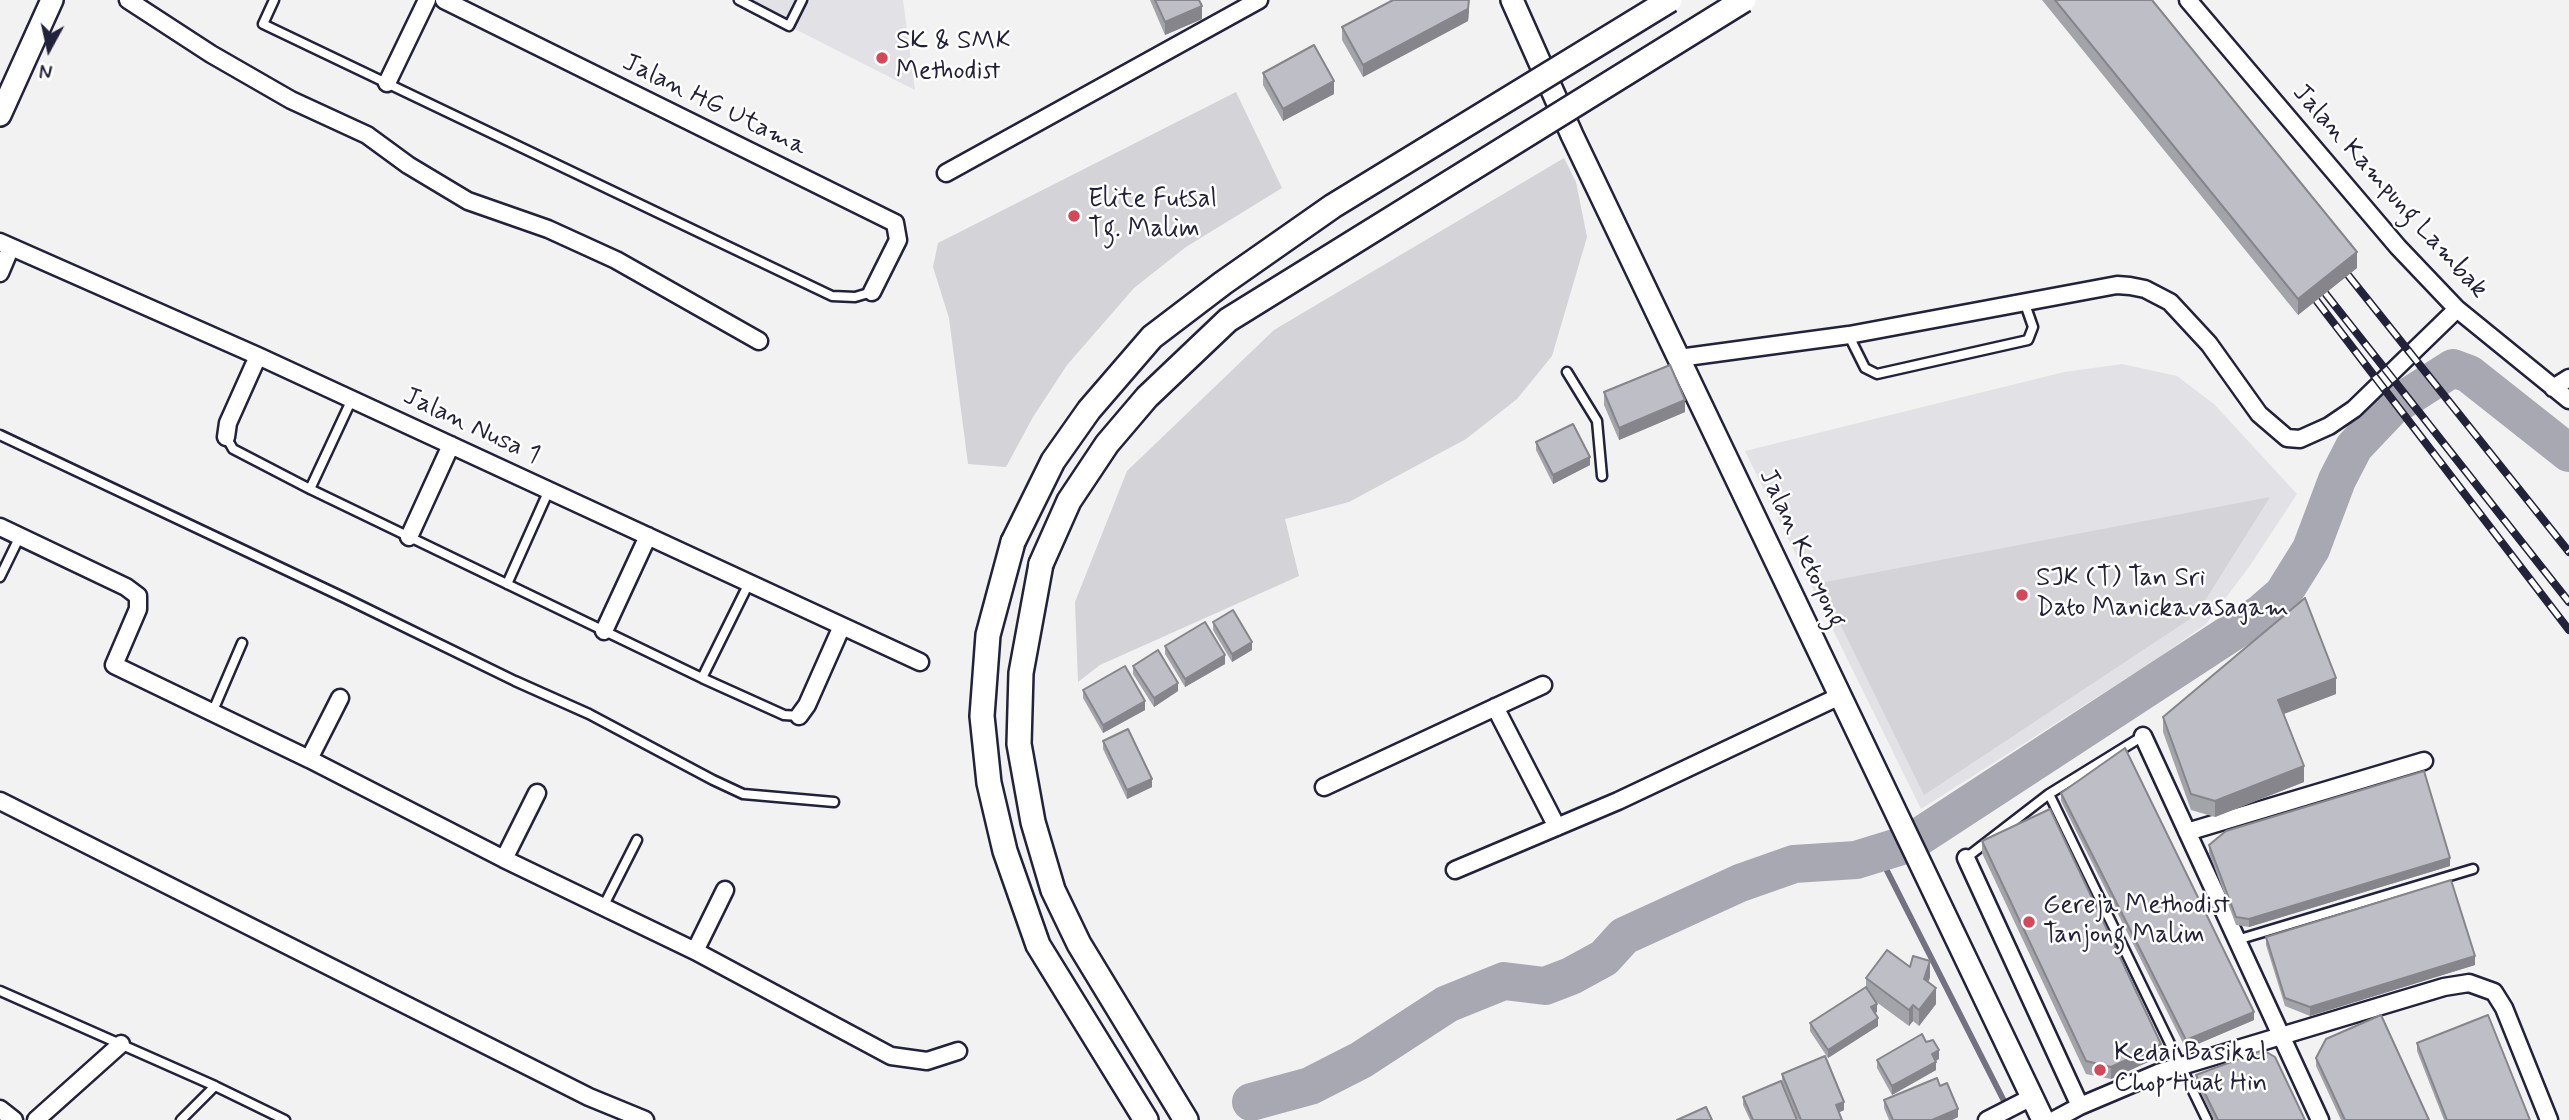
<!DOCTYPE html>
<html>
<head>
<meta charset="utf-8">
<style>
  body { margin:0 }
  #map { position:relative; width:2569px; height:1120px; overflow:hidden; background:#f2f2f3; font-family:Mynerve,sans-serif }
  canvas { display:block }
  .north { position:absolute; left:14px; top:14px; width:70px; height:70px; -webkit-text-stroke:5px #fff; paint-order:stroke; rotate:188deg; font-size:19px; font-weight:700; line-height:28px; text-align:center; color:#22223b }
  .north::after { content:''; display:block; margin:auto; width:24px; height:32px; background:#22223b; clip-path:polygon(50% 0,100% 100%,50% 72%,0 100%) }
</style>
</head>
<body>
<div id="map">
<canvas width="2569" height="1120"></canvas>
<div class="north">N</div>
</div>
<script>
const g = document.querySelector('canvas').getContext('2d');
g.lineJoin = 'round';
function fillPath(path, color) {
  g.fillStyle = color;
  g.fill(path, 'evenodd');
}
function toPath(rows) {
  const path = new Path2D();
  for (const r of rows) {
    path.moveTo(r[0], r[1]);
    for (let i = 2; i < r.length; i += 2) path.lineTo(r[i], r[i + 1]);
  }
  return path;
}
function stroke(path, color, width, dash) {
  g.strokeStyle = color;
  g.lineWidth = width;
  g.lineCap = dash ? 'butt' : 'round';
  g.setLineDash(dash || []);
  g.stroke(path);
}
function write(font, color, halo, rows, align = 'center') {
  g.font = font + ' Mynerve,sans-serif';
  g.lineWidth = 5;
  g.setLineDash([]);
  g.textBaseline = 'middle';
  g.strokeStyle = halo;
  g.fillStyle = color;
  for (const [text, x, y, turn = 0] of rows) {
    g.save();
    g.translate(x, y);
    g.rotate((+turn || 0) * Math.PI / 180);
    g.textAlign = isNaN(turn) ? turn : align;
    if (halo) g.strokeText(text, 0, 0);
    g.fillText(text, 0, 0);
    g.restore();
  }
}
const built = toPath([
  [739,0,903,0,915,90,789,26],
  [2122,364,2177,376,2214,404,2297,494,2249,567,2206,624,2152,662,1921,809,1745,451,2064,372]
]);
const green = toPath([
  [1236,92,1282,188,1186,247,1134,288,1067,365,1033,417,1006,467,968,464,949,318,933,267,938,243],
  [1564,158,1576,182,1587,237,1552,356,1517,399,1466,439,1349,502,1285,519,1299,576,1100,665,1078,682,1075,602,1127,471,1274,330],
  [2270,497,2196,615,1924,795,1820,583]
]);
const stream = toPath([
  [1878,853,2003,1099]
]);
const river = toPath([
  [1251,1102,1310,1086,1361,1060,1447,1004,1504,981,1545,986,1571,976,1604,958,1624,936,1740,883,1794,864,1856,860,1908,844,2260,614,2283,594,2311,549,2337,480,2354,447,2392,407,2453,368,2469,374,2569,453]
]);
const service = toPath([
  [274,0,263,24,832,296,855,297,872,292],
  [739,0,789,26,802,0],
  [1849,336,1865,368,1877,374,2028,340,2033,327,2025,304],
  [1567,372,1597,421,1602,476],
  [0,435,345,598,515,681,589,714,713,780,743,794,834,802],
  [226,437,233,449,310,489,702,678,784,715,799,716],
  [310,489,352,399],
  [0,577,20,536],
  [507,584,549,490],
  [702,678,749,583],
  [212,713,242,643],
  [2049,794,2207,1120],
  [1966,858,2049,794,2143,736],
  [603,907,637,840],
  [2237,940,2473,869],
  [0,991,215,1086,285,1120],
  [181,1120,215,1086]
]);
const minor = toPath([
  [128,0,211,54,291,100,367,135,408,165,468,201,548,229,616,260,759,341],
  [444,0,895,223,898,240,872,292],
  [2188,0,2398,247,2457,309,2569,400],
  [387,83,427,0],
  [946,173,1259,0],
  [0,242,258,356,920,662],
  [0,273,11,247],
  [1679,358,1849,335,2117,285,2130,286,2145,289,2170,302,2209,344,2259,414,2287,438,2300,439,2329,426,2354,409,2457,309],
  [2553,388,2569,378],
  [226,437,228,423,258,356],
  [0,527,126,587,138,596,138,609,114,665,309,759,504,859,695,951,891,1056,927,1061,958,1051],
  [409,537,451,445],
  [604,631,648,536],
  [1495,707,1557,827],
  [799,716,807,705,842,626],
  [2143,736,2320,1120],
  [309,759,340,698],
  [1324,787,1543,685],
  [0,801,589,1097,645,1120],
  [2187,832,2424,761],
  [1966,858,2080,1106],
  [504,859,537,793],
  [1455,870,1618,801,1840,696],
  [695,951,725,890],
  [0,1109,14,1120],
  [36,1120,121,1044],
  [1987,1120,2032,1097],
  [2054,1120,2080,1106,2158,1073,2444,987,2469,983,2494,992,2504,1008,2549,1120]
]);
const tertiary = toPath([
  [1512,0,1572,135,2043,1120],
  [0,115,52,0]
]);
const secondary = toPath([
  [1013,542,988,635,982,716,989,783,1005,851,1038,945,1146,1120],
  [1041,564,1021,673,1019,744,1033,822,1053,890,1079,944,1186,1120]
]);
const rail = toPath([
  [2348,275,2569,552],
  [2325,293,2569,602],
  [2316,300,2569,630]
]);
const secondaryBridge = toPath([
  [1013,542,1053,461,1089,410,1152,337,1223,283,1333,206,1670,0],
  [1041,564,1069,501,1107,444,1147,397,1228,320,1744,0]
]);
const wall = toPath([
  [1150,0,1199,0,1202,19,1165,35],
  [2042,0,2152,0,2357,268,2298,315],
  [1469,11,1468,21,1363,77,1342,40,1342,27],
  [1263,73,1334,94,1283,121,1263,85],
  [1604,392,1685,412,1619,440,1604,405],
  [1536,442,1590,465,1553,484,1536,450],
  [1213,622,1252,650,1232,662,1213,630],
  [1165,646,1225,664,1185,687,1165,654],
  [1133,666,1178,691,1154,707,1133,674],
  [1083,690,1145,710,1103,733,1083,698],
  [2336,694,2284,714,2304,782,2215,817,2191,810,2163,732,2163,717],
  [1103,741,1152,787,1127,799,1103,749],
  [2061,793,2254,1020,2186,1049,2061,801],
  [1982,841,2161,1056,2111,1079,2086,1074,1982,853],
  [2209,845,2450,866,2249,927,2236,925,2209,853],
  [2266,937,2475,965,2310,1016,2285,1006,2266,945],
  [1910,967,1930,977,1928,982,1936,1004,1919,1026,1913,1021,1909,1026,1875,1001,1877,1012,1875,1013,1878,1026,1828,1058,1810,1031,1810,1023,1866,987,1866,978],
  [1926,1042,1939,1059,1936,1061,1936,1070,1892,1095,1877,1068,1877,1060],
  [2417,1043,2530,1120,2444,1120,2417,1051],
  [2316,1058,2429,1120,2341,1120,2316,1066],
  [1782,1074,1844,1110,1839,1112,1842,1120,1798,1120,1782,1082],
  [2196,1075,2305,1120,2214,1120,2196,1083],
  [1940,1086,1958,1117,1952,1120,1889,1120,1884,1108,1884,1100],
  [1743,1097,1797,1120,1750,1120,1743,1105]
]);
const shadedWall = toPath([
  [1469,0,1469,11,1468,21,1363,77,1363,65],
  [1202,6,1202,19,1165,35,1165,22],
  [1334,81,1334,94,1283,121,1283,109],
  [2357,252,2357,268,2298,315,2298,299],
  [1685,400,1685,412,1619,440,1619,428],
  [1590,457,1590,465,1553,484,1553,475],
  [1252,642,1252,650,1232,662,1232,654],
  [1225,655,1225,664,1185,687,1185,679],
  [2336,678,2336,694,2278,716,2278,700],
  [1178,683,1178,691,1154,707,1154,698],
  [1145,701,1145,710,1103,733,1103,725],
  [2304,766,2304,782,2215,817,2215,801],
  [1152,779,1152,787,1127,799,1127,790],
  [2450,858,2450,866,2249,927,2249,919],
  [2475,956,2475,965,2310,1016,2310,1007],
  [1930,961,1930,977,1924,995,1924,979],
  [1936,988,1936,1004,1919,1026,1919,1010],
  [1877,1004,1877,1012,1871,1015,1871,1007],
  [1913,1005,1913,1021,1909,1026,1909,1010],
  [2254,1012,2254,1020,2186,1049,2186,1040],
  [1878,1018,1878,1026,1828,1058,1828,1050],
  [2161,1044,2161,1056,2111,1079,2111,1067],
  [1939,1050,1939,1059,1932,1062,1932,1054],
  [1936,1062,1936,1070,1892,1095,1892,1086],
  [1844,1102,1844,1110,1836,1114,1836,1105],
  [1958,1109,1958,1117,1952,1120,1932,1120]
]);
const building = toPath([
  [1155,0,1199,0,1202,6,1165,22,1155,0],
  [1393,0,1469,0,1468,9,1363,65,1342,27,1393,0],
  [2055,0,2152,0,2357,252,2298,299,2055,0],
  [1314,45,1334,81,1283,109,1263,73,1314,45],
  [1670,365,1685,400,1619,428,1604,392,1670,365],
  [1573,424,1590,457,1553,475,1536,442,1573,424],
  [2305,598,2336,678,2278,700,2304,766,2215,801,2191,794,2163,717,2305,598],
  [1233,610,1252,642,1232,654,1213,622,1233,610],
  [1205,622,1225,655,1185,679,1165,646,1205,622],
  [1158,650,1178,683,1154,698,1133,666,1158,650],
  [1125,666,1145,701,1103,725,1083,690,1125,666],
  [1128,729,1152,779,1127,790,1103,741,1128,729],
  [2125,748,2254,1012,2186,1040,2061,793,2125,748],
  [2424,771,2450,858,2249,919,2236,917,2209,845,2226,831,2424,771],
  [2050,809,2161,1044,2111,1067,2086,1061,1982,841,2050,809],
  [2451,880,2475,956,2310,1007,2285,998,2266,937,2451,880],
  [1887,950,1910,967,1913,956,1930,961,1924,979,1936,988,1919,1010,1913,1005,1909,1010,1866,978,1887,950],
  [1866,987,1877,1004,1871,1007,1878,1018,1828,1050,1810,1023,1866,987],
  [2381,1015,2429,1120,2345,1120,2316,1058,2326,1039,2381,1015],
  [2488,1015,2530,1120,2447,1120,2417,1043,2488,1015],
  [1922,1034,1926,1042,1933,1040,1939,1050,1932,1054,1936,1062,1892,1086,1877,1060,1922,1034],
  [2263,1050,2275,1057,2305,1120,2218,1120,2196,1075,2263,1050],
  [1825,1056,1844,1102,1836,1105,1842,1120,1801,1120,1782,1074,1825,1056],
  [1937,1078,1940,1086,1947,1083,1958,1109,1932,1120,1893,1120,1884,1100,1937,1078],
  [1781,1081,1797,1120,1753,1120,1743,1097,1781,1081],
  [1706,1107,1712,1120,1677,1120,1706,1107]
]);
const markers = [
  [882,58,7,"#d1495b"],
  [1074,216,7,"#d1495b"],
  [2022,595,7,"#d1495b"],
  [2029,922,7,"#d1495b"],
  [2100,1070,7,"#d1495b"]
];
const poiNames = [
  ["SK & SMK",896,43],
  ["Methodist",896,73],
  ["Elite Futsal",1088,201],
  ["Tg. Malim",1088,231],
  ["SJK (T) Tan Sri",2036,580],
  ["Dato Manickavasagam",2036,610],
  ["Gereja Methodist",2043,907],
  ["Tanjong Malim",2043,937],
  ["Kedai Basikal",2114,1055],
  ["Chop Huat Hin",2114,1085]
];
const streetNames = [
  ["Jalan HG Utama",714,106,26],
  ["Jalan Kampung Lambak",2389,192,48],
  ["Jalan Nusa 1",471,427,25],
  ["Jalan Ketoyong",1801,549,65]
];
fillPath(built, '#e2e2e6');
fillPath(green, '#d3d3d8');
stroke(stream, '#727282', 6);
stroke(river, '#a8a8b2', 38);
stroke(service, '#22223b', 13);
stroke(minor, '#22223b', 21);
stroke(tertiary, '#22223b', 26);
stroke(secondary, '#22223b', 28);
stroke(service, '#fff', 8);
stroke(minor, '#fff', 16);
stroke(tertiary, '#fff', 21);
stroke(secondary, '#fff', 23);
stroke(rail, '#22223b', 8);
stroke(rail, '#fff', 5, [16]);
stroke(secondaryBridge, '#22223b', 28, []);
stroke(secondaryBridge, '#fff', 23);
fillPath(wall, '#a3a3aa');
fillPath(shadedWall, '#85858b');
fillPath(building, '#bebec6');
stroke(building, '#85858b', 2);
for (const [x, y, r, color] of markers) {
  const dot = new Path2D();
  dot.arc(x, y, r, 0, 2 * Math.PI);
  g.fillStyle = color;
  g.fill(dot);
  stroke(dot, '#fff', 2.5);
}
write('26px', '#22223b', '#fff', poiNames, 'left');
write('26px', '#22223b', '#fff', streetNames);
</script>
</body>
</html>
